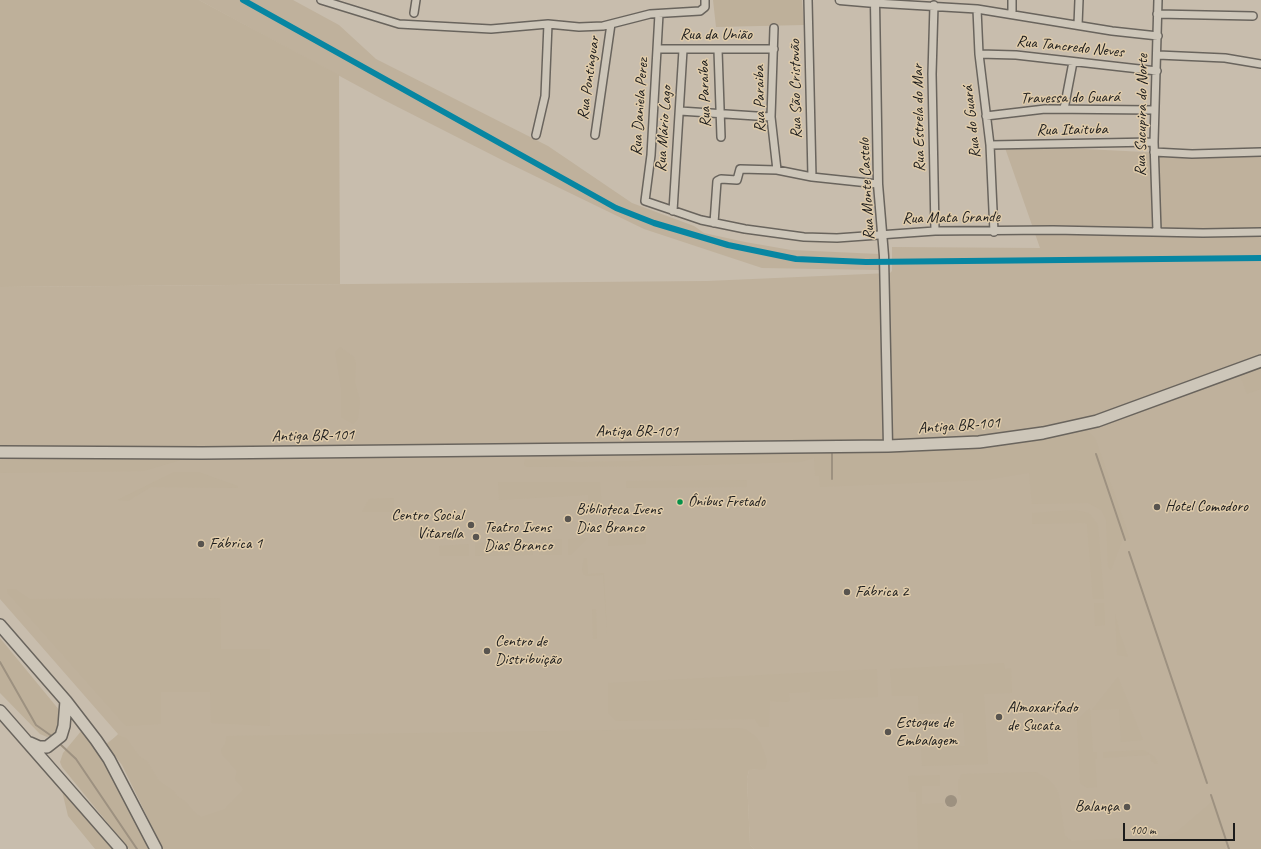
<!DOCTYPE html>
<html>
<head>
<meta charset="utf-8">
<style>
  body { margin:0 }
  #map { position:relative; width:1261px; height:849px; overflow:hidden; background:#c8bdad; font-family:Caveat,sans-serif }
  canvas { display:block }
  .scale { position:absolute; left:1123px; top:823px; width:112px; height:18px; box-sizing:border-box; border:2px solid #1c1c1c; border-top:0; padding-left:5px; font-size:12px; line-height:14px; white-space:nowrap; color:#1c1c1c; -webkit-text-stroke:3px #dfcbaa; paint-order:stroke }
</style>
</head>
<body>
<div id="map">
<canvas width="1261" height="849"></canvas>
<div class="scale">100 m</div>
</div>
<script>
const g = document.querySelector('canvas').getContext('2d');
g.lineJoin = 'round';
function fillPath(path, color) {
  g.fillStyle = color;
  g.fill(path, 'evenodd');
}
function toPath(rows) {
  const path = new Path2D();
  for (const r of rows) {
    if (r.length === 3) {
      path.moveTo(r[0] + r[2], r[1]);
      path.arc(r[0], r[1], r[2], 0, 2 * Math.PI);
      continue;
    }
    path.moveTo(r[0], r[1]);
    for (let i = 2; i < r.length; i += 2) path.lineTo(r[i], r[i + 1]);
  }
  return path;
}
function stroke(path, color, width, dash) {
  g.strokeStyle = color;
  g.lineWidth = width;
  g.lineCap = dash ? 'butt' : 'round';
  g.setLineDash(dash || []);
  g.stroke(path);
}
function write(font, color, halo, rows, align = 'center') {
  g.font = font + ' Caveat,sans-serif';
  g.lineWidth = 3;
  g.setLineDash([]);
  g.textBaseline = 'middle';
  g.strokeStyle = halo;
  g.fillStyle = color;
  for (const [text, x, y, turn = 0] of rows) {
    g.save();
    g.translate(x, y);
    g.rotate((+turn || 0) * Math.PI / 180);
    g.textAlign = isNaN(turn) ? turn : align;
    if (halo) g.strokeText(text, 0, 0);
    g.fillText(text, 0, 0);
    g.restore();
  }
}
const built = toPath([
  [199,0,293,0,339,25,376,59,548,146,632,203,694,226,704,233,745,242,791,250,879,254,880,270,762,268,644,229,504,161,384,100],
  [1004,145,1165,153,1261,148,1261,849,1227,849,1225,847,1220,849,754,849,750,845,747,779,749,770,759,769,749,741,240,834,176,849,113,739,118,734,0,599,0,287,707,281,890,273,892,271,892,247,1040,248]
]);
const green = toPath([
  [0,0,199,0,339,75,340,284,0,287],
  [713,0,802,0,804,25,716,27],
  [340,347,354,357,356,363,355,382,360,401,358,419,353,424,341,417,341,389,335,353],
  [1261,368,1261,389,1247,394,1240,375],
  [987,421,1001,424,1010,432,967,437,970,429,978,424],
  [1079,425,1087,430,1095,438,1099,449,1130,539,1123,538,1111,570,1108,567,1106,520,1101,510,1088,503,1032,504,1029,473,987,480,820,487,819,476,815,476,814,458,801,462,672,466,526,467,524,464,525,459,560,459,578,462,639,461,654,457,810,453,814,453,814,446,948,446],
  [171,458,179,458,181,460,144,471,0,473,0,460],
  [174,472,199,472,238,486,238,488,151,487,128,501,117,500],
  [747,480,747,487,626,488,626,481],
  [498,482,600,482,602,510,588,511,588,495,499,500],
  [394,498,394,512,362,512,369,499],
  [1075,510,1089,513,1098,525,1104,599,1093,599,1087,524,1085,523,1032,524,1032,513],
  [415,512,418,513,419,536,415,538,410,535,411,513],
  [646,534,646,544,608,546,608,535],
  [588,538,571,555,568,555,568,539],
  [562,539,562,555,539,555,539,540],
  [532,541,533,555,475,556,475,543],
  [469,544,469,556,440,556,439,546],
  [584,558,587,558,588,574,604,573,607,634,603,575,587,576,583,574,582,569],
  [7,589,15,589,30,599,220,598,221,649,270,649,270,726,211,723,210,692,161,692,161,724,126,726,7,592],
  [1094,603,1104,603,1105,625,1095,626],
  [592,609,596,609,597,639,593,639],
  [1115,613,1120,634,1128,657,1117,655],
  [0,638,60,711,61,716,60,728,53,735,47,737,40,734,0,693],
  [1004,663,1005,669,1011,668,1012,693,984,694,988,764,922,766,921,748,965,746,963,713,919,714,918,696,892,696,890,669],
  [877,669,878,697,810,700,810,692,789,693,790,700,787,702,770,701,769,727,760,727,755,719,617,721,608,713,608,683],
  [1118,677,1143,740,1121,742,1119,709,1092,710],
  [1090,708,1093,752,1097,752,1097,759,1095,759,1097,787,1087,788,1080,783,1077,720],
  [739,728,745,729,755,736,761,744,767,761,765,769,749,770,747,779,750,845,754,849,163,849,122,765,106,744,118,735,126,738,139,756,147,761,159,781,174,791,177,796,185,801,193,811,201,817,225,809,242,791,243,788,235,779,237,771,222,754,221,750,225,744,226,737,228,736],
  [82,730,100,755,115,781,149,849,129,849,62,767,60,762,63,753],
  [1144,750,1155,757,1158,764,1154,764,1153,762,1151,762,1150,755,1103,758,1103,752],
  [1036,772,1048,779,1055,787,1059,794,1065,836,1072,841,1167,836,1177,832,1213,801,1227,842,1225,847,1227,849,918,849,916,792,909,792,908,776,940,775,940,786,922,786,922,804,943,803,944,807,951,810,956,809,958,800,961,800,961,795,958,795,958,781,962,774],
  [62,791,97,831,113,849,95,849,68,816]
]);
const water = toPath([
  [951,801,6]
]);
const stream = toPath([
  [1096,454,1125,540],
  [832,479,832,452],
  [1129,552,1207,783],
  [0,662,36,725,53,737],
  [60,744,76,759,137,849],
  [1211,795,1229,849]
]);
const minor = toPath([
  [321,0,399,24,491,29,548,24,579,27,603,26,650,14,700,11,705,7,705,0],
  [808,0,812,177],
  [875,3,977,9,1112,31,1158,36],
  [934,5,932,74,935,231],
  [977,9,979,54,990,145,994,232],
  [414,13,416,0],
  [659,14,651,155,645,201,701,220,745,229,804,237,837,238,935,231,1053,230,1203,233,1261,232],
  [1012,14,1012,0],
  [1157,14,1253,16],
  [1078,25,1079,0],
  [774,28,771,117,777,170],
  [658,49,774,49],
  [718,50,721,137],
  [979,54,1016,55,1157,71],
  [1158,55,1225,58,1261,64],
  [1064,109,1073,62],
  [680,111,771,117],
  [986,116,1045,109,1154,110],
  [536,135,545,96,548,24],
  [595,135,611,24],
  [990,145,1154,142],
  [1154,152,1192,154,1261,152],
  [673,211,683,50],
  [714,223,717,181,721,179,737,180,740,169,777,170,812,177,878,184],
  [1157,231,1154,142,1158,0]
]);
const tertiary = toPath([
  [840,0,875,3,878,184,884,256,888,446]
]);
const primary = toPath([
  [0,452,202,453,888,446,979,442,1043,433,1097,421,1261,361]
]);
const trunk = toPath([
  [0,625,66,701,96,740,109,759,156,849],
  [0,711,121,849],
  [30,743,39,747,47,747,61,736,64,726,66,701]
]);
const rail1 = toPath([
  [243,0,616,208,654,223,728,245,796,259,866,262,1261,258]
]);
const markers = [
  [680,502,3.5,"#049149"],
  [1157,507,4,"#58544f"],
  [568,519,4,"#58544f"],
  [471,525,4,"#58544f"],
  [476,537,4,"#58544f"],
  [201,544,4,"#58544f"],
  [847,592,4,"#58544f"],
  [487,651,4,"#58544f"],
  [999,717,4,"#58544f"],
  [888,732,4,"#58544f"],
  [1127,807,4,"#58544f"]
];
const busNames = [
  ["Ônibus Fretado",688,502]
];
const streetNames = [
  ["Rua da União",716,35],
  ["Rua Tancredo Neves",1070,47,6],
  ["Rua Pontinguar",589,78,-82],
  ["Rua São Cristovão",796,89,-91],
  ["Rua Paraíba",705,94,-92],
  ["Travessa do Guará",1070,98,-1],
  ["Rua Paraiba",760,99,-91],
  ["Rua Daniela Perez",640,107,-86],
  ["Rua Sucupira do Norte",1142,115,-89],
  ["Rua Estrela do Mar",919,118,-91],
  ["Rua do Guará",972,122,-96],
  ["Rua Mário Lago",664,129,-86],
  ["Rua Itaituba",1072,130,-1],
  ["Rua Monte Castelo",867,189,-93],
  ["Rua Mata Grande",951,218,-1],
  ["Antiga BR-101",959,426,-4],
  ["Antiga BR-101",637,432],
  ["Antiga BR-101",313,436,-1]
];
const poiNames = [
  ["Hotel Comodoro",1165,507],
  ["Biblioteca Ivens",576,510],
  ["Dias Branco",576,528],
  ["Centro Social",463,516,"right"],
  ["Vitarella",463,534,"right"],
  ["Teatro Ivens",484,528],
  ["Dias Branco",484,546],
  ["Fábrica 1",209,544],
  ["Fábrica 2",855,592],
  ["Centro de",495,642],
  ["Distribuição",495,660],
  ["Almoxarifado",1007,708],
  ["de Sucata",1007,726],
  ["Estoque de",896,723],
  ["Embalagem",896,741],
  ["Balança",1119,807,"right"]
];
fillPath(built, '#bfb19c');
fillPath(green, '#beb09a');
fillPath(water, '#9d9180');
stroke(stream, '#9d9180', 2);
stroke(minor, '#69645d', 10);
stroke(tertiary, '#69645d', 11);
stroke(primary, '#69645d', 14);
stroke(trunk, '#69645d', 14);
stroke(minor, '#cdc6b9', 7);
stroke(tertiary, '#cdc6b9', 8);
stroke(primary, '#cdc6b9', 11);
stroke(trunk, '#cdc6b9', 11);
stroke(rail1, '#0786a2', 6);
for (const [x, y, r, color] of markers) {
  const dot = new Path2D();
  dot.arc(x, y, r, 0, 2 * Math.PI);
  g.fillStyle = color;
  g.fill(dot);
  stroke(dot, '#dfcbaa', 1.5);
}
write('15px', '#1c1c1c', '#dfcbaa', busNames, 'left');
write('16px', '#1c1c1c', '#dfcbaa', streetNames);
write('16px', '#1c1c1c', '#dfcbaa', poiNames, 'left');
</script>
</body>
</html>
